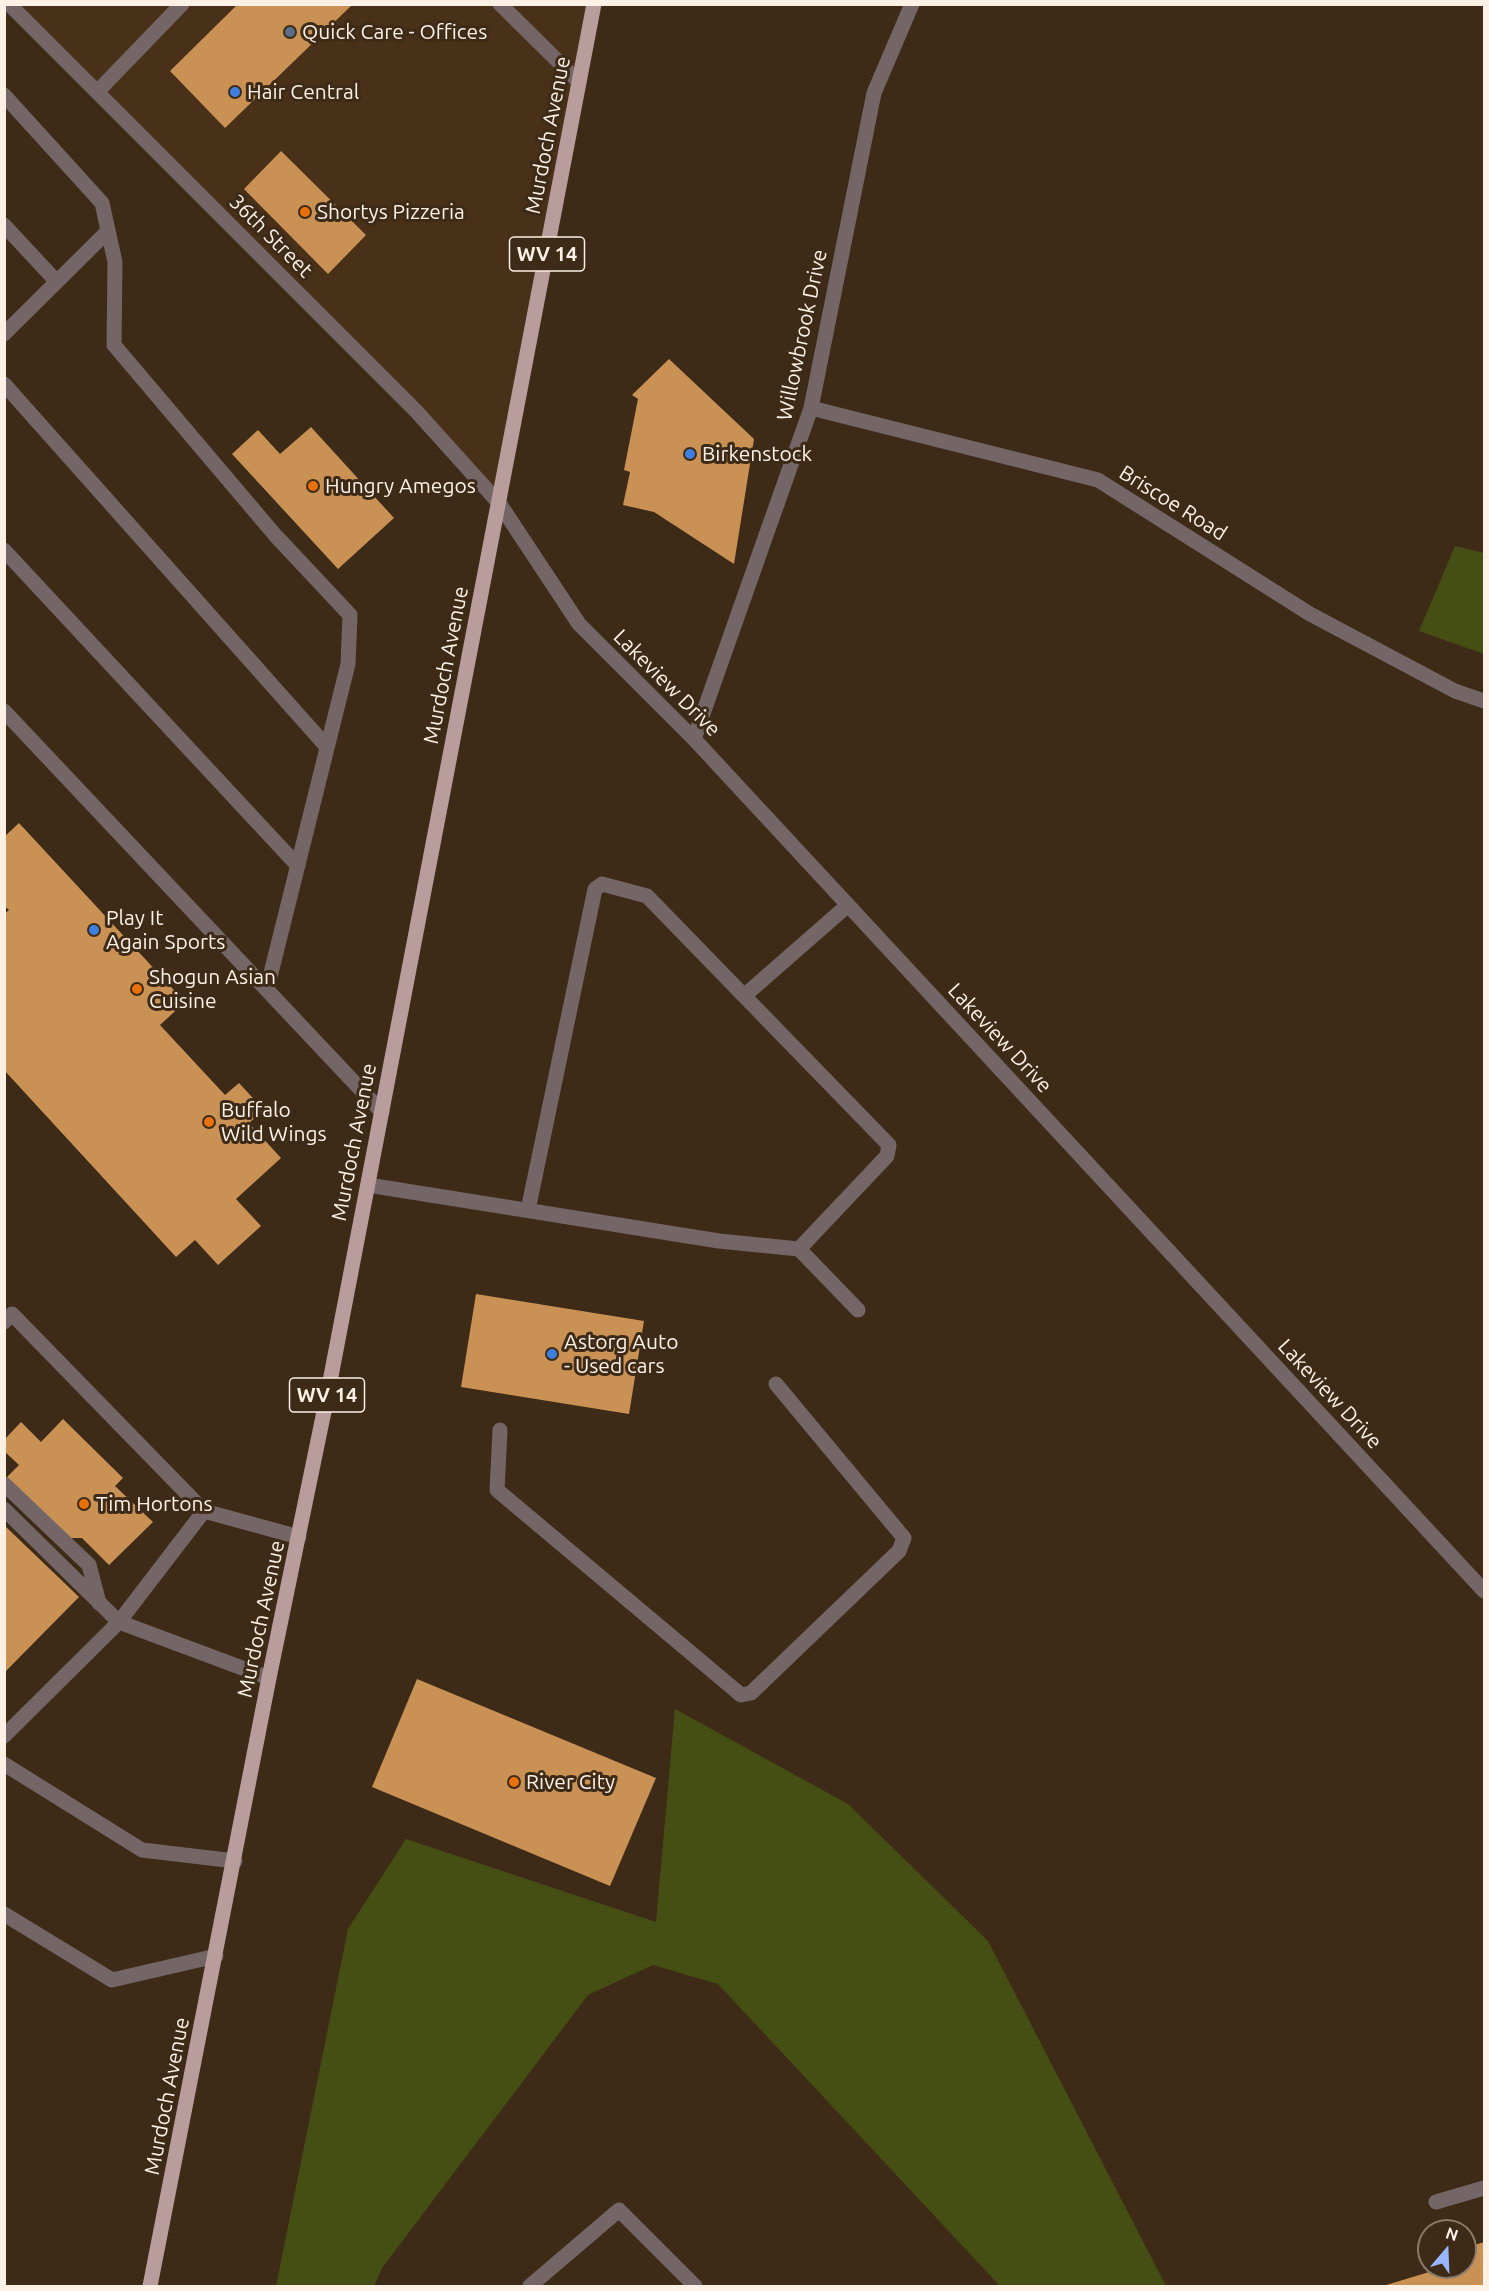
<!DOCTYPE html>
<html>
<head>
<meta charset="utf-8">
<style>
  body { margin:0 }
  #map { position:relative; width:1489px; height:2291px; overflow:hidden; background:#3d2b18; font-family:Ubuntu,sans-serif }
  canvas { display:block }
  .frame { position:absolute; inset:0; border:6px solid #fdf0e5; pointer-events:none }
  .north { position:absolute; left:1417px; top:2219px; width:60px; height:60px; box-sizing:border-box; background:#3d2b18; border:2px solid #8a7a6a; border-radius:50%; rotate:19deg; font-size:16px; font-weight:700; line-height:24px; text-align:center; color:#fdf0e5 }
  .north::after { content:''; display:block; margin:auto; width:21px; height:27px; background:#99b5fd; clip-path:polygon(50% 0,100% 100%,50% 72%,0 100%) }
</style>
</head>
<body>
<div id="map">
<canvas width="1489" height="2291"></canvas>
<div class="frame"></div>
<div class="north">N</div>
</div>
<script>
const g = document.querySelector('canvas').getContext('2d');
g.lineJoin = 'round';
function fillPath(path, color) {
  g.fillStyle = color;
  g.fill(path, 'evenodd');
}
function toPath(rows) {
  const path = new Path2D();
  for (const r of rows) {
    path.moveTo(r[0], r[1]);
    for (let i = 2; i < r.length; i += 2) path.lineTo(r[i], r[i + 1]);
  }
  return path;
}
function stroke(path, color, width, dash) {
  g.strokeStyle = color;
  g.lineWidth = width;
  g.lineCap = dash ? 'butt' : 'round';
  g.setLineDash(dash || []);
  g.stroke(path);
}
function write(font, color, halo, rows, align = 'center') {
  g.font = font + ' Ubuntu,sans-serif';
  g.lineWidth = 6;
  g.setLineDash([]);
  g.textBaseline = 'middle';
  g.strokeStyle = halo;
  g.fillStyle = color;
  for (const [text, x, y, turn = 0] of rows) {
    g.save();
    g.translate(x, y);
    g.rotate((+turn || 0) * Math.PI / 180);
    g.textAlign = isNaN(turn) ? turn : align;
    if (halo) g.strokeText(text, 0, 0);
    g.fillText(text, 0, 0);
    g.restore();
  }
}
const built = toPath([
  [9,5,594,5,499,503]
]);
const green = toPath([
  [1455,546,1484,553,1484,654,1419,631],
  [675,1709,848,1804,988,1941,1166,2286,1000,2286,718,1984,653,1965,588,1995,382,2268,374,2286,276,2286,348,1929,406,1839,656,1922]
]);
const building = toPath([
  [238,4,353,4,225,128,170,71],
  [281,151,366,235,328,274,244,189],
  [669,359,754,439,734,564,654,512,623,505,630,472,624,470,638,399,632,395],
  [311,427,394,518,338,569,232,454,258,430,280,454],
  [19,823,185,1002,160,1025,225,1095,239,1083,264,1110,249,1123,281,1158,236,1199,261,1226,218,1265,195,1240,176,1257,4,1070,4,914,9,910,4,906,4,837],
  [476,1294,644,1321,629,1414,461,1387],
  [63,1419,123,1478,115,1486,153,1522,109,1565,82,1538,69,1538,7,1477,19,1465,4,1451,4,1440,21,1422,41,1442],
  [4,1525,79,1597,4,1673],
  [417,1679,656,1778,610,1886,372,1787],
  [1484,2242,1484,2286,1383,2286,1439,2269,1439,2267,1465,2267,1465,2248]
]);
const minor = toPath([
  [9,4,416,411,499,503,579,624,694,739,1484,1591],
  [500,4,579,82],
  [97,92,182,4],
  [4,95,102,203,115,262,114,345,275,535,350,615,348,664,267,989],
  [4,225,56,281],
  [4,334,108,231],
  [4,384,327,747],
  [811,408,1098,480,1310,614,1455,691,1484,701],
  [4,550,298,866],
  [4,711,382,1112],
  [694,739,811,408,874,93,912,4],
  [744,996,848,905],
  [368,1185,719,1241,799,1249,858,1310],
  [528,1210,595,889,602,884,647,896,889,1145,887,1156,799,1249],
  [4,1322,12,1314,204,1511,299,1537],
  [500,1430,497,1490,741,1695,751,1693,899,1551,904,1538,776,1384],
  [4,1484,89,1565,99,1603],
  [4,1509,119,1622,269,1678],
  [4,1736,119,1622,204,1511],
  [4,1764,142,1850,235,1861],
  [4,1914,112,1980,216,1956],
  [1436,2202,1484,2188],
  [530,2286,619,2210,695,2286]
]);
const major = toPath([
  [150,2286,269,1678,327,1397,594,4]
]);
const markers = [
  [290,32,6,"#5c6f8a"],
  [235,92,6,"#3f7fe0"],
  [305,212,6,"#e8710a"],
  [690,454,6,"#3f7fe0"],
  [313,486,6,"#e8710a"],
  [94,930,6,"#3f7fe0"],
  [137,989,6,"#e8710a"],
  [209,1122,6,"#e8710a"],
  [552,1354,6,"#3f7fe0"],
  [84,1504,6,"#e8710a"],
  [514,1782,6,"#e8710a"]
];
const shields = [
  [547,254,75],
  [327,1395,75]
];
const shieldNames = [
  ["WV 14",547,254],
  ["WV 14",327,1395]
];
const poiNames = [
  ["Quick Care - Offices",302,32],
  ["Hair Central",247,92],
  ["Shortys Pizzeria",317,212],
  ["Birkenstock",702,454],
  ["Hungry Amegos",325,486],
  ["Play It",106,918],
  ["Again Sports",106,942],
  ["Shogun Asian",149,977],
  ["Cuisine",149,1001],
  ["Buffalo",221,1110],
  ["Wild Wings",221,1134],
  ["Astorg Auto",564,1342],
  ["- Used cars",564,1366],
  ["Tim Hortons",96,1504],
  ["River City",526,1782]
];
const streetNames = [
  ["Murdoch Avenue",548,135,-79],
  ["36th Street",271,236,45],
  ["Willowbrook Drive",802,335,-78],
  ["Briscoe Road",1173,503,32],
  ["Murdoch Avenue",446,665,-79],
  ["Lakeview Drive",667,683,45],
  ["Lakeview Drive",1000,1038,47],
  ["Murdoch Avenue",354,1142,-79],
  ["Lakeview Drive",1330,1394,47],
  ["Murdoch Avenue",261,1619,-78],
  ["Murdoch Avenue",167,2096,-79]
];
fillPath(built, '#493119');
fillPath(green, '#464f13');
fillPath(building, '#ca9155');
stroke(minor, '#746666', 15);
stroke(major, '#b99c9c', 15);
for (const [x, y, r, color] of markers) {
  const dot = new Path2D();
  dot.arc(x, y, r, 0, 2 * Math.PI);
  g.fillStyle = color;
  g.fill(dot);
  stroke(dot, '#3d2b18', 2);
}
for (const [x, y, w] of shields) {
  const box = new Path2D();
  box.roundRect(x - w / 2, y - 17, w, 34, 4.5);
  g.fillStyle = '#3d2b18';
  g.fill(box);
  stroke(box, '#fdf0e5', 1.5);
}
write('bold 20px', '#fdf0e5', null, shieldNames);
write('21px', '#fdf0e5', '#3d2b18', poiNames, 'left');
write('21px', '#fdf0e5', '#3d2b18', streetNames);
</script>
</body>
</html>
